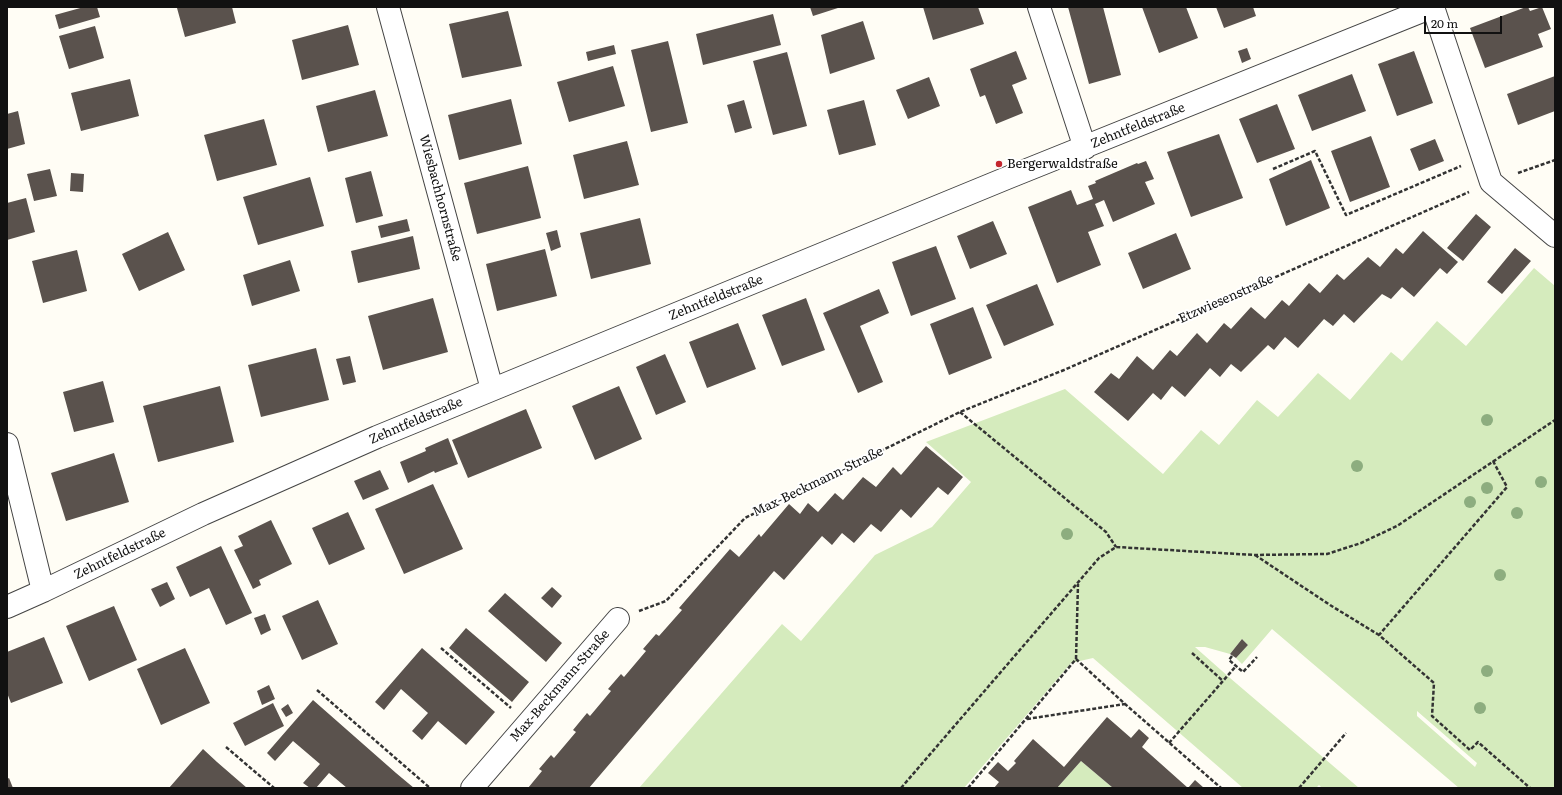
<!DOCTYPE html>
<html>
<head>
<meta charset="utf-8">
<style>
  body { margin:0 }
  #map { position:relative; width:1562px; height:795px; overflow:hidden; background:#fffdf5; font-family:Literata,serif }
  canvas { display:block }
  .frame { position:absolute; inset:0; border:8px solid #111; pointer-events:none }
  .scale { position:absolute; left:1424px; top:16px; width:78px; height:18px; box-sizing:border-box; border:2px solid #111; border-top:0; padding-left:5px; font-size:12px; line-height:14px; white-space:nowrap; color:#111; -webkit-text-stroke:3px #fff; paint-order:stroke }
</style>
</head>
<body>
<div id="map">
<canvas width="1562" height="795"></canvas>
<div class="frame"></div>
<div class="scale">20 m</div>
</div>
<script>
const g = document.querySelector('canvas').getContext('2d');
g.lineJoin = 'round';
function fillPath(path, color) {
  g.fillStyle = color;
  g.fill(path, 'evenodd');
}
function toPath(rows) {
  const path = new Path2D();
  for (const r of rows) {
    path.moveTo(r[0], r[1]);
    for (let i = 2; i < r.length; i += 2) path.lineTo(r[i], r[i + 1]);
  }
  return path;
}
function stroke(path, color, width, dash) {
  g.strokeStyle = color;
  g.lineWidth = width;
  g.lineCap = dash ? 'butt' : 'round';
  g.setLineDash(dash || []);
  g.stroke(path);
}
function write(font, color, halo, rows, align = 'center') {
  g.font = font + ' Literata,serif';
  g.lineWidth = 4;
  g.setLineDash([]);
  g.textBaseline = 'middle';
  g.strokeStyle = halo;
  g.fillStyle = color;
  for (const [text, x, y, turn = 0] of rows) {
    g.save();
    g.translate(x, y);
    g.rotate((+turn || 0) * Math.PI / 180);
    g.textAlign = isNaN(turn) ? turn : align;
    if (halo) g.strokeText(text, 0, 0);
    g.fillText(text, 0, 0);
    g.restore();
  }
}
const green = toPath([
  [1534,268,1555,286,1555,788,1459,788,1272,629,1242,664,1236,658,1248,645,1242,639,1230,654,1205,647,1195,647,1230,678,1359,788,1322,788,1319,785,1316,788,1243,788,1093,658,1071,663,964,788,639,788,782,624,801,641,875,555,932,527,971,482,926,442,1065,389,1163,474,1201,430,1219,445,1257,400,1278,417,1318,373,1350,400,1391,352,1402,361,1437,321,1466,346],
  [1417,711,1477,763,1475,767,1417,716],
  [1081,761,1113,788,1057,788]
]);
const building = toPath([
  [84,7,97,7,100,17,59,29,55,15],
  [180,7,232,7,236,23,185,37,177,8],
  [810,7,841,7,813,16],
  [923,7,978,7,984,24,933,40],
  [1068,7,1103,7,1121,75,1089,84],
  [1142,7,1186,7,1198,38,1159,53],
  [1216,7,1253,7,1256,16,1224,28],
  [1526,7,1528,7,1530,11,1542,7,1551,29,1538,34,1543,47,1485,68,1470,28],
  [508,11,522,66,462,78,449,24],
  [773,14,781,45,703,65,696,34],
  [863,21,875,59,830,74,821,35],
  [348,25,359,65,302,80,292,40],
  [95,26,104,58,69,69,59,36],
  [668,41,688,123,651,132,631,50],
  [614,45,616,54,588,61,586,52],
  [1247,48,1251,59,1242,63,1238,51],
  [1016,51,1027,79,1012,85,1023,113,996,124,985,95,980,97,970,69],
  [1414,51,1433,103,1397,116,1378,64],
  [787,52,807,126,773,135,753,61],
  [613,66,625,106,569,122,557,82],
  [1352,74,1366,111,1312,131,1298,95],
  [1555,76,1555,111,1518,125,1507,94],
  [929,77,940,106,908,119,896,90],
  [130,79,139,116,81,131,71,93],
  [375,90,388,136,328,152,316,106],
  [511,99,522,144,459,160,448,115],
  [744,100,752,128,735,133,727,105],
  [864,100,876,145,839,155,827,110],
  [1277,104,1295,149,1257,163,1239,119],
  [18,111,25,144,7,149,7,114],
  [264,119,277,165,217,181,204,135],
  [1219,134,1243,198,1191,217,1167,152],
  [1371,136,1390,187,1350,202,1331,151],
  [1435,139,1444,161,1419,171,1410,149],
  [627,141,639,185,584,199,573,155],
  [1311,160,1330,208,1286,226,1269,179],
  [1146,161,1154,179,1145,182,1155,204,1113,222,1104,200,1095,204,1104,226,1088,232,1101,265,1057,283,1028,207,1071,190,1077,205,1093,199,1088,186,1096,183,1095,181,1137,163,1138,164],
  [528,166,541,218,477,234,464,183],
  [50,169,57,196,34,201,27,174],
  [371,171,383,216,356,223,345,178],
  [71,173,84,174,83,192,70,191],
  [310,177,324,226,258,245,243,197],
  [26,198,35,232,7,240,7,203],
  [1476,214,1491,227,1463,261,1447,248],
  [640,218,651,264,591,279,580,233],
  [407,219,410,231,381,238,378,226],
  [993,221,1007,254,970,269,957,236],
  [557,230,561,247,551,251,546,233],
  [1423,231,1458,262,1447,274,1440,268,1414,297,1402,287,1391,299,1382,294,1354,323,1344,314,1333,326,1324,319,1298,348,1285,337,1274,350,1268,345,1241,372,1231,364,1220,377,1210,368,1185,397,1172,386,1161,400,1153,393,1128,421,1094,392,1111,373,1119,379,1137,356,1153,370,1170,350,1177,356,1197,333,1207,343,1224,323,1231,329,1251,307,1265,319,1282,300,1289,306,1309,283,1320,293,1337,274,1344,280,1368,257,1380,267,1396,248,1403,254],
  [168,232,185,270,139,291,122,254],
  [1176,233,1191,269,1143,289,1128,253],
  [413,236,420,269,358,283,351,251],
  [936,246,956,299,911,316,892,262],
  [1515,248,1531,261,1502,294,1487,282],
  [545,249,557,296,497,311,486,264],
  [77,250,87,291,43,303,32,261],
  [290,260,300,291,252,306,243,275],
  [1037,284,1054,325,1004,346,986,305],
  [879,289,889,313,860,326,883,382,858,393,823,313],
  [433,298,448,352,383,370,368,316],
  [806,298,825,350,782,366,762,315],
  [973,307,992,358,949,375,930,324],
  [738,323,756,369,707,388,689,342],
  [316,348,329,400,261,417,248,365],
  [665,354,686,402,656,415,636,367],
  [350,356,356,382,343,385,336,359],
  [103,381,114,422,74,432,63,392],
  [220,386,234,442,158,462,143,406],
  [619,386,642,439,595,460,572,406],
  [526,409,542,448,468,478,452,440],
  [448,438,458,464,435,473,434,471,408,483,400,462,426,451,425,448],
  [926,446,963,477,948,495,938,487,911,518,901,509,881,532,871,524,854,543,842,533,832,545,822,536,784,580,774,571,589,788,528,788,542,771,539,769,551,755,554,758,576,732,573,730,587,713,590,716,611,691,608,689,621,674,624,677,646,651,643,649,656,634,659,636,682,610,679,608,730,549,739,557,759,534,761,537,789,504,800,514,808,503,818,512,835,493,843,500,863,477,876,487,893,467,901,475],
  [114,453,129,502,66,521,51,473],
  [380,470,389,489,363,500,354,481],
  [433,484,463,549,404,574,375,509],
  [348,512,365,549,329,565,312,528],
  [271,520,292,564,259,580,261,585,253,589,234,550,243,546,238,536],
  [221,546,252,613,226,625,209,588,190,597,176,567],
  [167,582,175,599,160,607,151,589],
  [552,587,562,596,552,608,541,598],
  [505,593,562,643,546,662,488,611],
  [318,600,338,644,302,660,282,616],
  [114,606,137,660,89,681,66,626],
  [265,614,271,630,261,635,254,618],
  [466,628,529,682,512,702,449,648],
  [44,637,63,683,11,703,7,693,7,652],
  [1242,639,1248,645,1236,658,1230,654],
  [185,648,210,703,161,725,137,669],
  [422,648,495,712,466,745,438,721,422,740,412,731,428,713,401,689,384,710,375,702],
  [269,685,275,699,262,705,257,691],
  [313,700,396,773,414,788,347,788,329,773,316,788,310,788,303,783,320,764,293,741,275,761,267,753],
  [273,703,284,726,245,746,233,723],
  [288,704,293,713,286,717,281,709],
  [1107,717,1131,738,1139,729,1149,738,1142,747,1188,788,1195,780,1204,788,1113,788,1081,761,1057,788,994,788,999,782,988,773,998,762,1008,771,1016,763,1014,761,1033,739,1064,767],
  [203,749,217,762,247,788,169,788],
  [9,778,13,788,7,788,7,779]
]);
const path = toPath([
  [1273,169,1315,151,1346,215,1461,166],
  [1518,173,1555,160],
  [960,412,1106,532,1116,547],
  [1493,461,1507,487,1379,635,1434,683,1432,716,1470,750,1478,742,1530,788],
  [1255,555,1330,605,1379,635],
  [639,611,666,601,745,518,960,412,1064,370,1469,192],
  [441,648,511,708],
  [1192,653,1223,681],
  [1232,656,1229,660,1243,672,1257,657],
  [1076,659,1078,584],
  [317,690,430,788],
  [1027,719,1125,704],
  [1169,743,1236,666],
  [226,747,274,788],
  [901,788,1099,558,1116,547,1255,555,1327,554,1361,543,1397,526,1555,420],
  [968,788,1076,659,1125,704,1221,788],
  [1299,788,1346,733]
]);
const street = toPath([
  [388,7,492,389],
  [1039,7,1085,148],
  [1433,7,1491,182,1555,236],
  [7,444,43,591],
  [7,607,43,591,203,514,377,437,1007,178,1432,7],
  [472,788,618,619]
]);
const trees = [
  [1487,420],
  [1357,466],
  [1541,482],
  [1487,488],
  [1470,502],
  [1517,513],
  [1067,534],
  [1500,575],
  [1487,671],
  [1480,708]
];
const markers = [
  [999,164,4,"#c4262e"]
];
const streetNames = [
  ["Zehntfeldstraße",1138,126,-22],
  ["Wiesbachhornstraße",440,198,75],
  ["Zehntfeldstraße",716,298,-22],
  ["Etzwiesenstraße",1226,299,-24],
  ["Zehntfeldstraße",416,421,-23],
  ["Max-Beckmann-Straße",818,482,-26],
  ["Zehntfeldstraße",120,554,-26],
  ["Max-Beckmann-Straße",560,686,-49]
];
const poiNames = [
  ["Bergerwaldstraße",1007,164]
];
fillPath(green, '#d5ebbd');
fillPath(building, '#5a524d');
stroke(street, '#444', 24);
stroke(path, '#333', 2.5, [4, 2]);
stroke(street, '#fff', 22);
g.fillStyle = '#8dad7f';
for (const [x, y] of trees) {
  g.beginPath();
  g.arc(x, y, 6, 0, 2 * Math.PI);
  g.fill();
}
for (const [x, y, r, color] of markers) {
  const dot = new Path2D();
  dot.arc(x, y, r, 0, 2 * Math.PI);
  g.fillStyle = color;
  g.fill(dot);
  stroke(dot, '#fff', 1.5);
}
write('13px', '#111', '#fff', streetNames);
write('13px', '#111', '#fff', poiNames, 'left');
</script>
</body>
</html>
